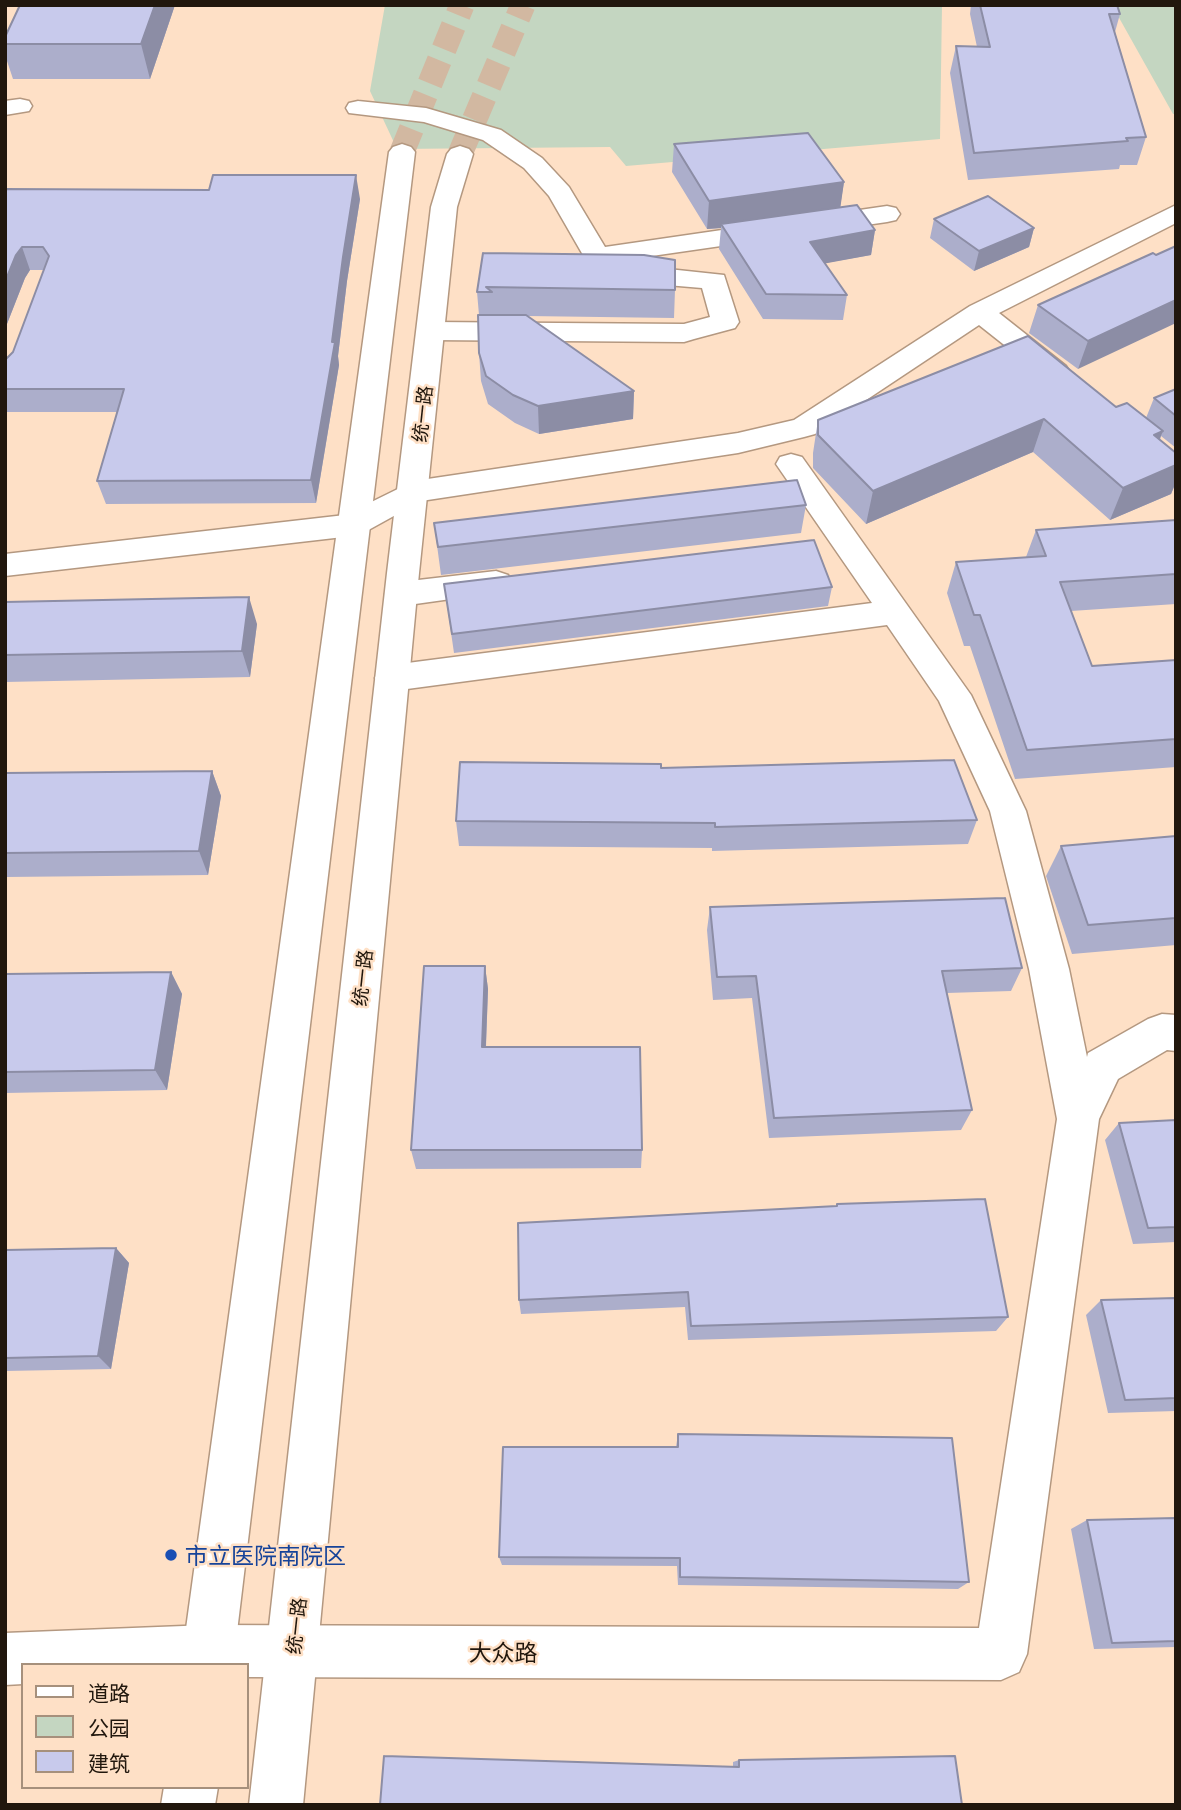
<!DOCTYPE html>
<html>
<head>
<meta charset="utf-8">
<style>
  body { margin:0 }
  #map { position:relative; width:1181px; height:1810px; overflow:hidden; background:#fee0c6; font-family:Georgia,"Noto Sans SC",serif }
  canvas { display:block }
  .frame { position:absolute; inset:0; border:7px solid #21170d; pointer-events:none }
  .legend { position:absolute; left:21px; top:1663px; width:228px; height:126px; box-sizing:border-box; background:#fee0c6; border:2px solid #a6907c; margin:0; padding:9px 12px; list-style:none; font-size:21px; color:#21170d }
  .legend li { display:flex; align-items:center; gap:14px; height:35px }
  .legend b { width:35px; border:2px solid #a6907c }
</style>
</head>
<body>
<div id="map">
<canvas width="1181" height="1810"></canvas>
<div class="frame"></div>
<ul class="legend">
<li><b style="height:9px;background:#fff"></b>道路</li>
<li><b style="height:19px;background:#c4d6c1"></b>公园</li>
<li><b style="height:19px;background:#c8caec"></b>建筑</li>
</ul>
</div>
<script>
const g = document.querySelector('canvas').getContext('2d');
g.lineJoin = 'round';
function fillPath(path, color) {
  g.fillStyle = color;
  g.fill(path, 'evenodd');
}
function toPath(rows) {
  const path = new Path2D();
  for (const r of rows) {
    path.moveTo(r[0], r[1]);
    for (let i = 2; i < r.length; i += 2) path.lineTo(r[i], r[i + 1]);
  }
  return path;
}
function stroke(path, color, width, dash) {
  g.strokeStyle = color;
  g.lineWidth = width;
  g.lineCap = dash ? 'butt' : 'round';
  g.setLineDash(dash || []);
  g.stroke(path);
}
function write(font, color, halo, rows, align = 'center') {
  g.font = font + ' Georgia,"Noto Sans SC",serif';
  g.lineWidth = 5;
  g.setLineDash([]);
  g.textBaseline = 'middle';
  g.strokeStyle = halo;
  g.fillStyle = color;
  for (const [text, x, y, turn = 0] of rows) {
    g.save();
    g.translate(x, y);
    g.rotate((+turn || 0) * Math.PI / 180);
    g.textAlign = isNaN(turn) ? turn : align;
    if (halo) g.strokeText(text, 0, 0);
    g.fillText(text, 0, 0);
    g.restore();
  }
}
const green = toPath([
  [385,5,942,5,940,139,626,166,610,147,397,149,370,91],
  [1116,5,1176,5,1176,114,1173,114,1113,7]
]);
const majorTunnel = toPath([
  [402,152,462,5],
  [460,154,523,5]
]);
const minor = toPath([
  [20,99,29,101,32,106,29,111,5,115,5,101,20,99],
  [358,101,426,108,501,130,542,158,569,187,605,247,887,206,896,208,900,214,896,220,887,222,631,259,659,268,724,275,739,322,735,328,694,339,684,342,431,340,421,337,417,331,421,325,431,322,684,324,710,317,702,288,655,284,616,272,612,266,616,261,597,264,587,262,549,196,524,168,483,140,424,122,349,113,346,108,349,103,358,101],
  [1176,205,1176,223,999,313,1066,366,1070,372,1066,378,1056,381,1046,378,979,325,815,434,804,437,738,453,421,501,363,533,352,536,5,576,5,554,345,515,414,481,738,433,794,420,970,306,1176,205],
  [791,454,802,457,971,695,1026,811,1069,969,1087,1057,1088,1053,1148,1019,1162,1014,1176,1015,1176,1051,1167,1050,1118,1079,1099,1119,1027,1654,1019,1672,1001,1680,247,1677,247,1665,23,1665,23,1684,5,1685,5,1633,209,1625,979,1628,1057,1119,1029,969,990,811,939,701,887,625,392,691,380,687,375,678,380,669,392,665,872,603,776,464,780,457,791,454],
  [496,571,508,575,512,583,508,591,401,606,389,602,385,594,389,586,401,582,496,571]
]);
const major = toPath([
  [402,144,411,147,415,152,233,1665,181,1665,389,152,393,147,402,144],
  [460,146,469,149,473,154,457,207,419,573,303,1805,249,1805,387,573,431,207,447,154,451,149,460,146],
  [164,1787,218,1787,215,1805,161,1805,164,1787]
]);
const wall = toPath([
  [175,5,150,79,13,79,5,55,5,37],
  [971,5,1117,5,1120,14,1115,32,1146,137,1137,165,1120,165,1119,169,968,180,950,73,956,46,977,47,970,14],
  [674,144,844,182,840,207,875,230,871,255,825,263,847,295,843,320,763,319,719,249,721,228,707,229,672,172],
  [5,189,360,199,347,281,338,356,339,365,316,503,106,504,97,481,117,412,5,412,5,360,13,352,44,270,30,270,25,278,5,329],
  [934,219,1034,228,1029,247,974,271,930,238],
  [483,253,675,290,674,318,527,316,634,391,633,419,539,434,515,423,488,404,481,381,479,353,479,315,477,292],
  [1153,253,1078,369,1029,333,1038,305],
  [1176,389,1176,448,1161,436,1160,440,1176,453,1176,482,1171,494,1110,520,1033,452,866,524,813,468,813,453,818,420,1116,407,1146,418,1154,398],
  [806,505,801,533,441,575,434,523],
  [1176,520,1176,604,1071,611,1092,666,1176,660,1176,767,1015,779,970,646,964,646,947,593,956,562,1026,557,1036,530],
  [444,584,832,587,828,606,454,653],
  [5,602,257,624,250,677,5,682],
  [661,768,977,820,968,844,712,851,712,848,459,846,456,821],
  [212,771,221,796,208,875,5,877,5,773],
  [1176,836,1176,945,1072,954,1046,876,1061,846],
  [710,907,1022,968,1011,991,947,993,972,1110,961,1130,769,1138,752,998,713,1000,707,930],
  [485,966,488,989,486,1047,642,1150,641,1168,416,1169,411,1150],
  [171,972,182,994,167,1090,5,1093,5,974],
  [1176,1120,1176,1242,1133,1244,1105,1140,1119,1123],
  [837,1204,1008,1317,996,1331,688,1340,685,1307,521,1314,519,1300,836,1206],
  [116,1248,129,1263,111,1369,5,1371,5,1250],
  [1176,1298,1176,1411,1108,1413,1086,1315,1101,1300],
  [678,1434,969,1582,958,1589,678,1585,677,1566,502,1565,499,1557,676,1447],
  [1176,1518,1176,1647,1094,1649,1071,1529,1087,1520],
  [739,1760,962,1805,733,1767,733,1762]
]);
const shadedWall = toPath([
  [155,5,175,5,150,79,141,44],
  [356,175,360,199,347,281,338,356,339,365,316,503,311,480,332,342,343,257],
  [844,182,840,210,721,224,721,228,707,229,709,201],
  [1034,228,1029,247,974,271,979,251],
  [875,230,871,255,806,267,810,242],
  [22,247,30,270,25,278,5,329,5,282,16,255],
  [1176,300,1176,323,1078,369,1088,341],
  [634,391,633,419,539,434,538,406],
  [1044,419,1033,452,866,524,873,491],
  [1163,431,1149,464,1154,435],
  [1176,465,1176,482,1171,494,1110,520,1123,488],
  [249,597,257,624,250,677,242,651],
  [212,771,221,796,208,875,199,851],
  [485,966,488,989,485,1068,482,1047],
  [171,972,182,994,167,1090,155,1070],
  [116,1248,129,1263,111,1369,98,1356]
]);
const building = toPath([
  [20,5,155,5,141,44,5,44,5,37,20,5],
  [980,5,1117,5,1120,14,1109,14,1146,137,1126,138,1128,141,974,153,956,46,990,47,980,5],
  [808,133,844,182,709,201,674,144,808,133],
  [213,175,356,175,343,257,332,342,335,342,311,480,97,481,124,389,5,389,5,360,13,352,49,256,43,247,22,247,16,255,5,282,5,189,209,190,213,175],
  [988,196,1034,228,979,251,934,219,988,196],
  [857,205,875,230,810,242,847,295,766,294,721,224,857,205],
  [1176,246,1176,300,1088,341,1038,305,1153,253,1156,255,1176,246],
  [483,253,644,255,675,260,675,290,486,287,492,292,477,292,483,253],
  [478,315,526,315,634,391,538,406,513,395,486,376,479,353,478,315],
  [1028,336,1116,407,1127,403,1163,431,1154,435,1176,453,1176,465,1123,488,1044,419,873,491,818,435,818,420,1028,336],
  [1176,389,1176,416,1154,398,1176,389],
  [797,480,806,505,438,547,434,523,797,480],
  [1176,520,1176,574,1060,582,1092,666,1176,660,1176,739,1027,750,980,615,974,615,956,562,1046,556,1036,530,1176,520],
  [814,540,832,587,452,634,444,584,814,540],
  [249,597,242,651,5,655,5,602,249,597],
  [954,760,977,820,715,827,715,823,456,821,460,762,661,764,661,768,954,760],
  [212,771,199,851,5,853,5,773,212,771],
  [1176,836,1176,918,1088,925,1061,846,1176,836],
  [1005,898,1022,968,942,971,972,1110,774,1118,756,976,717,977,710,907,1005,898],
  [424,966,485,966,482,1047,640,1047,642,1150,411,1150,424,966],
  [171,972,155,1070,5,1072,5,974,171,972],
  [1176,1120,1176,1227,1148,1228,1119,1123,1176,1120],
  [985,1199,1008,1317,691,1326,688,1292,519,1300,518,1223,837,1206,837,1204,985,1199],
  [116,1248,98,1356,5,1358,5,1250,116,1248],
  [1176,1298,1176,1398,1125,1400,1101,1300,1176,1298],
  [678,1434,952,1438,969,1582,680,1577,680,1558,499,1557,503,1447,678,1447,678,1434],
  [1176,1518,1176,1641,1112,1643,1087,1520,1176,1518],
  [384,1756,739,1767,739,1760,955,1756,962,1805,380,1805,384,1756]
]);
const markers = [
  [171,1555,7,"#1a4fb4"]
];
const streetNames = [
  ["统一路",422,414,-84],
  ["统一路",362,978,-84],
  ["统一路",296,1626,-84]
];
const nearTransitnames = [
  ["市立医院南院区",185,1555]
];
const nearStreetnames = [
  ["大众路",503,1652]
];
fillPath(green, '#c4d6c1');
stroke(majorTunnel, '#d2b8a1', 25, [25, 12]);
stroke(minor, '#b49880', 3);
stroke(major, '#b49880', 3);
fillPath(minor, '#fff');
fillPath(major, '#fff');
fillPath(wall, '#acaecb');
fillPath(shadedWall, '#8c8da5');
fillPath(building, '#c8caec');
stroke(building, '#8c8da5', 2);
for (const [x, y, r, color] of markers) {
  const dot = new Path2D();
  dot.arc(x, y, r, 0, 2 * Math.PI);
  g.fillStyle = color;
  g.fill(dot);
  stroke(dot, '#fee0c6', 2.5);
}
write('19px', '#21170d', '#fee0c6', streetNames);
write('23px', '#164399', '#fee0c6', nearTransitnames, 'left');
write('23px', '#21170d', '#fee0c6', nearStreetnames);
</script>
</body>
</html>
